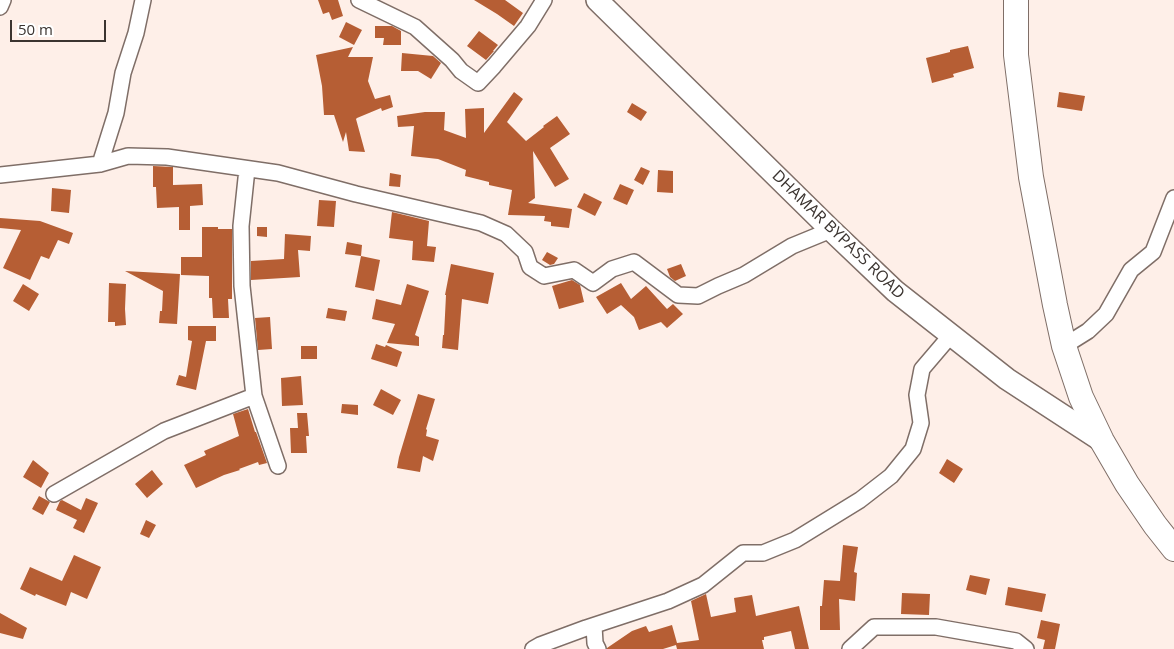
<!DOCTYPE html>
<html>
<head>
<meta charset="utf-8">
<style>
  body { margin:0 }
  #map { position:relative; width:1174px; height:649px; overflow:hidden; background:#feefe8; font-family:"Open Sans",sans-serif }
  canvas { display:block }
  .scale { position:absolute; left:10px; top:20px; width:96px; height:22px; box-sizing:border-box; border:2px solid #3b3430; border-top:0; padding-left:6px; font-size:15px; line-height:18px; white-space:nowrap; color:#3b3430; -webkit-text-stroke:4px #fff; paint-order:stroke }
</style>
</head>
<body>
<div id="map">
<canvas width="1174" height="649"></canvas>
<div class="scale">50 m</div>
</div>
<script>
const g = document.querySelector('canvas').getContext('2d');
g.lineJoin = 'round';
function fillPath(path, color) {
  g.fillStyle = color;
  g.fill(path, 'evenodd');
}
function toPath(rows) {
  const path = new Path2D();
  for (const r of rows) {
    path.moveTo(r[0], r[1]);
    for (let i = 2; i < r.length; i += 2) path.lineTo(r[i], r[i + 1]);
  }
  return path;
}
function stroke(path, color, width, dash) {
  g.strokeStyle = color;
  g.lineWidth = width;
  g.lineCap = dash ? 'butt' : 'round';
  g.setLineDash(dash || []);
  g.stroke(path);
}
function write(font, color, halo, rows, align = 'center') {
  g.font = font + ' "Open Sans",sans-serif';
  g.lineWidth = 5;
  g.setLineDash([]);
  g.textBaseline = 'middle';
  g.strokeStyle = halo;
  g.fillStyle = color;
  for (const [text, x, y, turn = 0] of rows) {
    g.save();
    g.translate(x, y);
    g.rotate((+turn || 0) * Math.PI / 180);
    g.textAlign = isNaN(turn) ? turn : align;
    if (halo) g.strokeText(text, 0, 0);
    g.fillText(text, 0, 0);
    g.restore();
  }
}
const building = toPath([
  [318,0,338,0,343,16,332,20,329,12,323,14],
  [474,0,505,0,523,13,514,26,497,14],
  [346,22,362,30,354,45,339,37],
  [375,26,392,26,401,31,401,45,383,45,384,38,375,38],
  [479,31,498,45,493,51,494,51,486,60,467,46],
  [968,46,974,68,953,74,954,77,932,83,926,58,950,52,950,50],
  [353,47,348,57,373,57,368,81,375,99,390,95,393,107,382,111,381,108,357,118,356,119,365,152,349,151,346,132,343,142,334,115,324,115,322,86,316,55],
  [402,53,433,56,441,63,431,79,418,71,401,71],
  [514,92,523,99,507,122,526,141,544,127,543,126,557,116,570,134,550,148,569,179,555,187,533,151,535,198,528,203,572,209,569,228,551,226,551,222,544,221,545,216,508,215,512,190,489,185,489,182,465,176,466,170,438,159,411,156,414,126,398,127,397,116,425,112,445,112,444,130,466,138,465,109,484,108,484,133],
  [1059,92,1085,96,1082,111,1057,107],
  [632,103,647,112,641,121,627,112],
  [153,166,173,167,173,185,202,184,203,205,190,206,190,230,179,230,179,207,157,208,156,187,153,187],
  [641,167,650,171,643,185,634,180],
  [658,170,673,171,673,193,657,192],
  [390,173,401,175,400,187,389,186],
  [620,184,634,190,627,205,613,199],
  [52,188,71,190,69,213,51,211],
  [584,193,602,202,595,216,577,207],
  [319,200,336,201,334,227,317,226],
  [392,212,429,221,427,246,436,247,434,262,412,260,413,241,389,238],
  [0,218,40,221,73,233,69,244,58,240,49,259,41,256,30,280,3,268,21,230,0,228],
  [202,227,218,227,218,229,232,229,232,299,228,299,229,318,213,318,212,298,209,298,209,276,181,275,181,257,202,257],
  [257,227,267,227,267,237,257,236],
  [285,234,311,236,310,251,298,250,300,277,251,280,251,261,284,259],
  [347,242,362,245,361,256,345,254],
  [547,252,558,258,554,264,550,265,542,260],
  [361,256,380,260,374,291,355,287],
  [451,264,494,273,488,304,462,299,458,350,442,348,443,335,444,335,446,295,445,295],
  [681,264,686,276,675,281,670,277,667,269],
  [125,271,180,274,177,324,159,323,160,311,162,311,163,291],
  [572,280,580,285,584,302,559,309,552,286],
  [109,283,126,284,125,309,126,325,115,326,115,322,108,322],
  [621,283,631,299,646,286,667,309,673,304,683,314,667,328,661,322,639,330,634,317,621,305,607,314,596,297],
  [23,284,39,294,29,311,13,301],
  [407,284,429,291,415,335,419,337,419,346,387,343,395,324,372,319,376,299,401,305],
  [328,308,347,311,345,321,326,318],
  [270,317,272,349,258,350,255,318],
  [188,326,216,326,216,341,206,341,196,390,176,385,179,375,186,377,192,341,188,340],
  [376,344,385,347,386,345,402,352,397,367,371,359],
  [301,346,317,346,317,359,301,359],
  [301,376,303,405,282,406,281,378],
  [381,389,401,400,393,415,373,405],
  [418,394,435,399,426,429,427,430,426,436,439,440,433,461,423,456,420,472,397,468,399,457],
  [342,404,358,405,358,415,341,413],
  [248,409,255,432,256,432,267,463,259,465,258,462,239,469,240,470,224,475,196,488,184,465,206,455,204,451,239,436,233,414],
  [297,413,307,413,309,436,306,436,307,453,291,453,290,428,298,428],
  [947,459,963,469,954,483,939,473],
  [33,460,49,473,41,488,23,477],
  [152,470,163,484,147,498,135,484],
  [39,496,50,502,43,515,32,509],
  [86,498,98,503,84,533,73,528,77,520,56,510,60,501,62,500,81,510],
  [146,520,156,525,149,538,140,534],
  [843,545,858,547,854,572,857,573,855,601,839,599,840,630,820,630,820,606,822,606,824,580,840,581],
  [74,555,101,567,87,599,71,592,66,606,36,594,35,596,20,589,30,567,62,581],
  [970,575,990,579,986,595,966,590],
  [1008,587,1046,594,1042,612,1005,605],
  [902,593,930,594,929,615,901,614],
  [706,594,711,617,736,612,734,598,752,595,756,616,799,606,809,649,795,649,791,631,764,637,764,640,762,640,764,649,677,649,676,645,663,649,607,649,607,648,632,631,646,626,649,632,672,625,677,643,699,640,691,601],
  [0,613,27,628,23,639,0,633],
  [1041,620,1060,624,1055,649,1043,649,1045,640,1037,638]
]);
const minor = toPath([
  [359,0,415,27,452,60,461,71,478,83,494,66,528,26,544,0],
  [0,7,3,0],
  [100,164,116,113,123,73,136,33,143,0],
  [247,169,241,226,242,286,254,396,278,466],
  [0,175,100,164,128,156,167,157,278,173,356,194,481,223,506,234,525,252,530,267,544,276,574,270,593,283,612,269,634,262,678,295,698,296,718,286,744,275,792,246,831,230],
  [1064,346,1088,331,1106,314,1131,270,1153,252,1174,198],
  [54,494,164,431,254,396],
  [594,626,595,643,598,649],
  [533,649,540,645,586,628,668,601,703,585,743,553,763,553,795,540,860,500,891,476,913,449,921,423,917,395,922,369,951,335],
  [850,649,874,627,936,627,1016,641,1026,649]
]);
const secondary = toPath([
  [597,0,831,230,895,291,1007,379,1102,441]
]);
const primary = toPath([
  [1016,0,1016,55,1031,177,1055,305,1064,346,1081,397,1102,441,1127,484,1155,525,1174,549]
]);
const streetNames = [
  ["DHAMAR BYPASS ROAD",838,235,44]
];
fillPath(building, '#b65e34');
stroke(minor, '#7f6e67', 18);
stroke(secondary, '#7f6e67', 24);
stroke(primary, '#7f6e67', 26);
stroke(minor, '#fff', 15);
stroke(secondary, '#fff', 21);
stroke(primary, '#fff', 24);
write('16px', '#3b3430', '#fff', streetNames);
</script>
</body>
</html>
